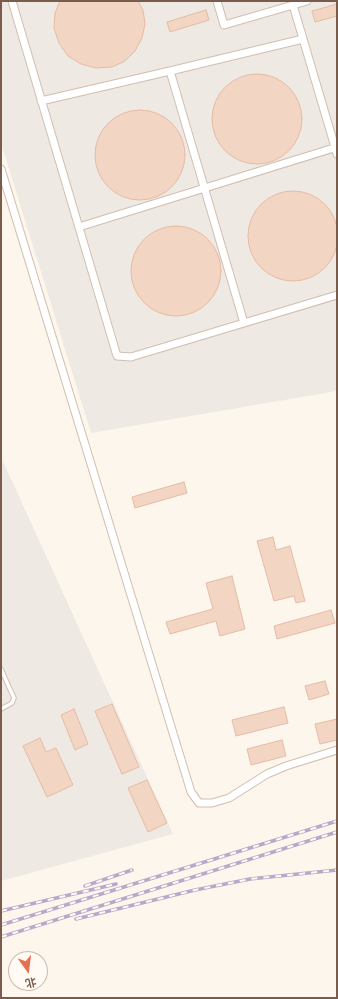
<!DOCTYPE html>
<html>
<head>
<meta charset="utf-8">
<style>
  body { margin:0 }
  #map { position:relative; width:338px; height:999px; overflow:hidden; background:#fdf6ec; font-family:"Nunito Sans","Noto Sans SC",sans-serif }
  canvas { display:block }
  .frame { position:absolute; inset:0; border:2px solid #7a5c4d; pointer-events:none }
  .north { position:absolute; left:8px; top:951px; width:40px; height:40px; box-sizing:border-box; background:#fffaf3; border:1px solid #cabbb1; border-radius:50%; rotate:166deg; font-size:11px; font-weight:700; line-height:16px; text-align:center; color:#7a5c4d }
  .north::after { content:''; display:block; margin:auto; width:14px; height:18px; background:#e76f51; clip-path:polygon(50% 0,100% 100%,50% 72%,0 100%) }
</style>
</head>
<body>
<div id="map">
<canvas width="338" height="999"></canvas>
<div class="frame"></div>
<div class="north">北</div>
</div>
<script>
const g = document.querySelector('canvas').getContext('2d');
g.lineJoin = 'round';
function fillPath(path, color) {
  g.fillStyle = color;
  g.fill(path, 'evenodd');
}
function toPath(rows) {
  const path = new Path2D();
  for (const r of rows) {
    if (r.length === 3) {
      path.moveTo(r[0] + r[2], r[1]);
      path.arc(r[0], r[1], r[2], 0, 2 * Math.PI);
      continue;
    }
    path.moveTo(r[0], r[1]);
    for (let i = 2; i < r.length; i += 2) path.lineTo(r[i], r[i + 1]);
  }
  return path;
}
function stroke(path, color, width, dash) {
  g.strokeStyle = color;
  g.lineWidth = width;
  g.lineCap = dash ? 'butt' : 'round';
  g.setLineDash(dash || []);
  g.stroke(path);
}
const industrial = toPath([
  [1,1,337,1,337,391,91,433,1,143],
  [1,457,173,834,1,881]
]);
const building = toPath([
  [60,1,138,1,143,10,145,24,142,38,135,51,125,61,112,67,96,68,81,64,68,56,59,43,54,28,55,13,60,1],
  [337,4,337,16,315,22,312,11,337,4],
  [206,10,209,20,170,32,167,22,206,10],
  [257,119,45],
  [140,155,45],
  [293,236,45],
  [176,271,45],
  [184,482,187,493,135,508,132,497,184,482],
  [273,537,276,550,290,546,305,601,296,603,294,596,274,601,257,541,273,537],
  [232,576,245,629,220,636,216,621,170,634,166,622,213,609,206,583,232,576],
  [331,610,335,623,277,639,274,626,331,610],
  [325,681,329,694,309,700,305,686,325,681],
  [112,704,139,767,122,774,95,711,112,704],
  [284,707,288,723,236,736,232,720,284,707],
  [74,709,88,744,75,750,61,715,74,709],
  [337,719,337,740,320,744,315,724,337,719],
  [40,738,46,752,56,748,73,785,47,797,23,746,40,738],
  [282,740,286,756,251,765,247,749,282,740],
  [147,780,167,823,148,832,128,788,147,780]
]);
const service = toPath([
  [1,669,14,698,12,703,1,709]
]);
const minor = toPath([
  [12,1,117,356,131,357,337,295],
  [217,1,224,25,307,1],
  [293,5,337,154],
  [170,71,303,39],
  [41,101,170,71,244,323],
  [1,169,191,792,199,803,212,803,229,798,267,774,286,766,337,750],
  [79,227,337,147]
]);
const rail = toPath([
  [85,886,132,870],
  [1,911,116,884],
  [76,919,195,890,250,879,337,870],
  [1,925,337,821],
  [1,937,337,832]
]);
fillPath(industrial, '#efe9e4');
fillPath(building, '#f3d5c3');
stroke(building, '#e6bba3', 1);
stroke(service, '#d1beb0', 5.5);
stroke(minor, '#d1beb0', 9);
stroke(service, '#fff', 3.5);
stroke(minor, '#fff', 7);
stroke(rail, '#b9a8c9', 3.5);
stroke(rail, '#fffaf3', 2, [6]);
</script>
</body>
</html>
